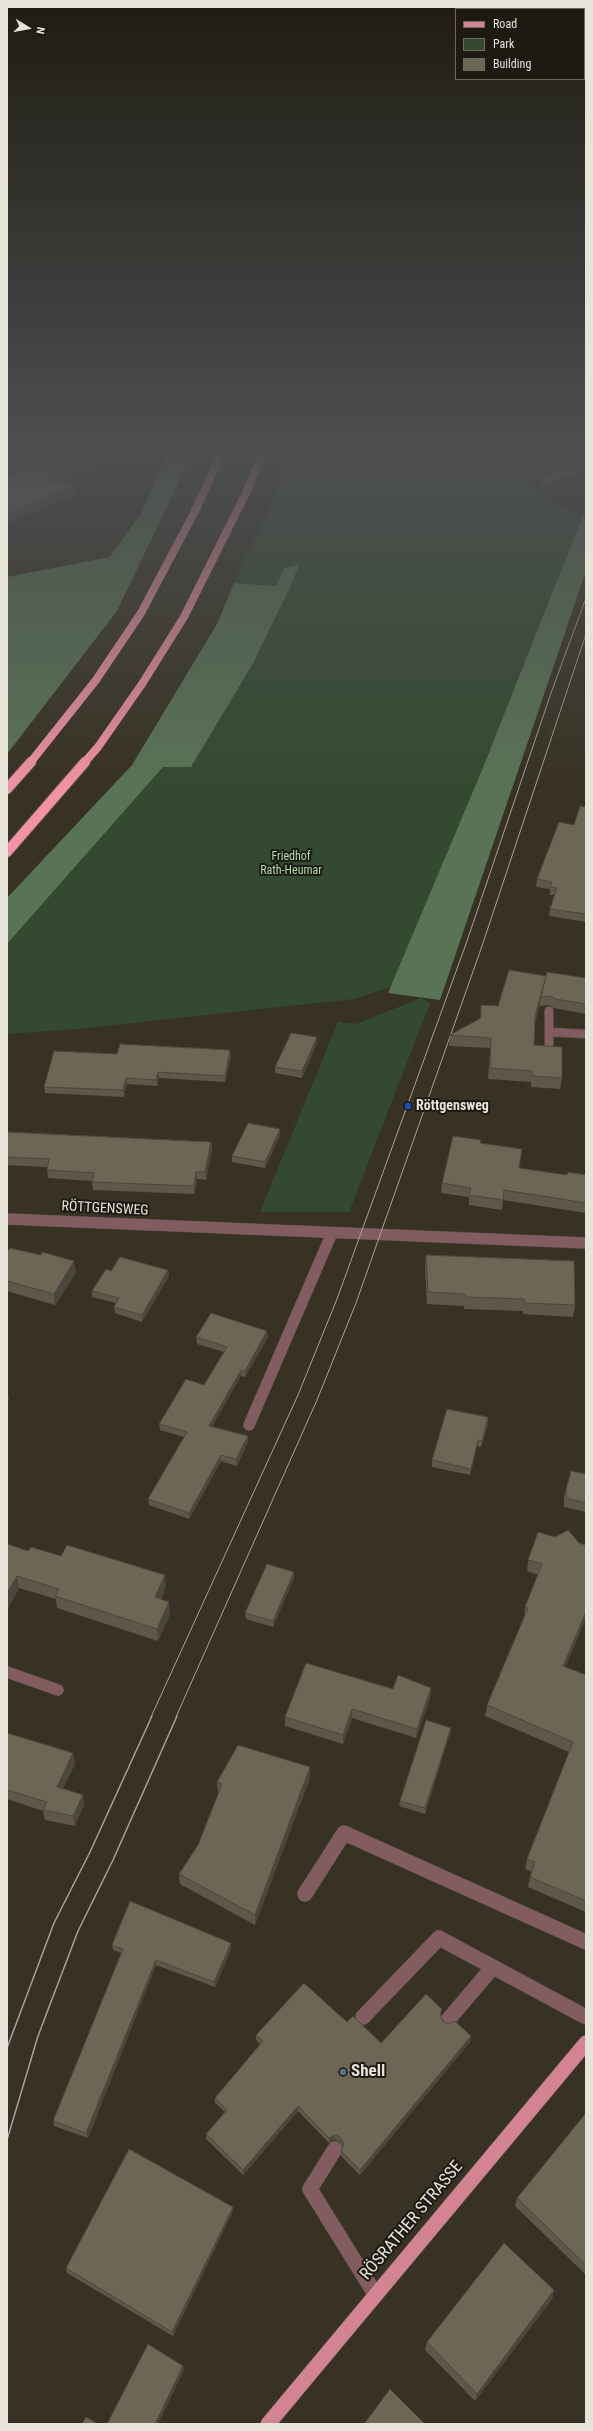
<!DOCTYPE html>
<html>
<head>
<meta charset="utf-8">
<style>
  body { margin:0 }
  #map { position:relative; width:593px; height:2431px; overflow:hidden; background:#373223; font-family:"Roboto Condensed",sans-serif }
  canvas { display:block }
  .frame { position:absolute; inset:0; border:8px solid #e6e3d9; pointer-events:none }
  .legend { position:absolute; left:455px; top:8px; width:130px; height:72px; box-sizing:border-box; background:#1c1a13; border:1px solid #6d6a62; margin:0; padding:5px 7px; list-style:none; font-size:12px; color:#e6e3d9 }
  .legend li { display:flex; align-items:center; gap:8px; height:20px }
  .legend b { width:20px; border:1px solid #6d6a62 }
  .north { position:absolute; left:8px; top:8px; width:40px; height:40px; -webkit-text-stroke:3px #1c1a13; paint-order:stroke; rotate:101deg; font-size:11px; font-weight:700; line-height:16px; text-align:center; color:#e6e3d9 }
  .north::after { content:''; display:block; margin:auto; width:14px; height:18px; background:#e6e3d9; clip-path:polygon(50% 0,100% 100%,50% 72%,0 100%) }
</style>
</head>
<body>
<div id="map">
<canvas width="593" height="2431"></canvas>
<div class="frame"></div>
<ul class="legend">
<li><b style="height:5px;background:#d38392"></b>Road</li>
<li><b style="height:11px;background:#344a30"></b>Park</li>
<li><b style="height:11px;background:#6c6655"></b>Building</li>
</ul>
<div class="north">N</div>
</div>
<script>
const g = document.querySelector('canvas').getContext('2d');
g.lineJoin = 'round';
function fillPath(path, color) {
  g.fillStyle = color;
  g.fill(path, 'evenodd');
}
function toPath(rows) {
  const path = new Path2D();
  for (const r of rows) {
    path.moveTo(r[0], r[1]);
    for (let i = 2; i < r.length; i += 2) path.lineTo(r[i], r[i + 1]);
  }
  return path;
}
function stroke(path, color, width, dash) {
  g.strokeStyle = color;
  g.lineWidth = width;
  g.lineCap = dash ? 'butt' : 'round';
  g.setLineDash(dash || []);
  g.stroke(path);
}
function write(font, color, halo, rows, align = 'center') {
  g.font = font + ' "Roboto Condensed",sans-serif';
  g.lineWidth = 4;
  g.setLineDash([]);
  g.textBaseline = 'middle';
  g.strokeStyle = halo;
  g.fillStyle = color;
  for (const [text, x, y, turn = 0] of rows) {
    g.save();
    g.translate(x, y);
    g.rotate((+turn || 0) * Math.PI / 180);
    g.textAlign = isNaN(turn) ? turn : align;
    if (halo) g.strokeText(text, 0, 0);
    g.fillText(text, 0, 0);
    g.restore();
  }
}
const green = toPath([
  [296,450,586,450,586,463,539,476,530,482,546,502,583,515,482,770,391,987,354,999,76,1029,7,1034,7,944,163,767,299,565,284,568,277,586,234,583],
  [421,998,430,1003,349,1212,260,1212,338,1022,356,1024]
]);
const forest = toPath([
  [169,450,194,450,117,611,7,754,7,577,110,557,141,513],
  [583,515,586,516,586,571,440,1000,388,993,482,770],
  [299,565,290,587,252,665,191,767,163,767,7,944,7,898,132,765,217,624,234,583,276,586,284,568]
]);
const minorFar3 = toPath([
  [7,453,47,460],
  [545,481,586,465]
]);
const minorFar2 = toPath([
  [549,1011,549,1032,586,1034],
  [549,1032,549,1051]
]);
const minorFar1 = toPath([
  [7,1219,586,1243],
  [249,1425,332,1233],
  [7,1672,58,1690]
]);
const minor = toPath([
  [305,1894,344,1833,586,1942],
  [363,2017,439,1938,586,2017],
  [448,2020,493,1967],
  [335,2149,310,2189,375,2294]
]);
const major = toPath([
  [268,2424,586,2043]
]);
const highwayFar1 = toPath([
  [30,763,96,680,141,613,194,513,223,450],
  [84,763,98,747,142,684,184,617,246,493,264,450]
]);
const highway = toPath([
  [7,789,31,762],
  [7,852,85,762]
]);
const tramFar1 = toPath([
  [151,1717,298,1395,337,1299,466,944,551,693,586,598],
  [176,1717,317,1400,356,1303,482,946,586,634]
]);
const tram = toPath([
  [7,2048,54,1923,90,1852,152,1716],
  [7,2140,38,2036,78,1931,113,1860,177,1716]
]);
const wall = toPath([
  [12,450,52,450,44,455],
  [55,450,128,450,125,454,110,453,60,483,76,494,7,523,7,477,8,478],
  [586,807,586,922,549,916,550,909,554,895,550,895,550,889,536,887,537,879],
  [546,976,586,978,586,1014,554,1008,549,1005,540,1006,540,1004,535,1023,534,1045,562,1078,560,1089,531,1087,531,1082,488,1079,490,1048,449,1046,450,1035,480,1019,481,1005,498,1006],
  [317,1043,302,1078,275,1073,275,1067],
  [230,1050,231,1056,225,1082,159,1078,157,1086,127,1084,124,1097,45,1093,44,1087,117,1054],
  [7,1127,8,1132,211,1142,212,1150,206,1180,197,1179,194,1194,93,1190,92,1181,48,1178,47,1170,47,1167,7,1165],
  [280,1129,280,1135,265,1168,232,1162,232,1156],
  [481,1140,481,1143,519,1168,567,1175,586,1175,586,1213,503,1200,502,1210,469,1205,469,1197,441,1193,442,1183],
  [7,1252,76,1272,55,1305,7,1291],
  [426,1255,575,1305,573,1317,523,1314,523,1311,464,1309,464,1306,427,1304,425,1267],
  [168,1270,169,1276,142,1322,115,1313,114,1307,116,1303,92,1297,92,1291,111,1271],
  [196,1337,268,1337,245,1377,241,1376,212,1426,248,1436,248,1442,237,1466,221,1461,189,1519,149,1505,148,1499,184,1437,160,1430,159,1424,204,1385,224,1352,197,1344],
  [488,1424,481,1447,477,1446,470,1475,432,1467,432,1460],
  [586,1474,586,1512,564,1507,564,1497,566,1489],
  [555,1537,586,1545,586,1618,565,1667,586,1675,586,1912,528,1887,530,1877,532,1872,525,1869,527,1859,569,1752,485,1716,487,1705,524,1619,525,1607,538,1575,527,1571,528,1560],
  [7,1544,28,1551,61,1556,166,1587,161,1599,170,1614,158,1641,57,1608,56,1599,19,1588,7,1610],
  [294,1578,273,1627,246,1619,245,1613],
  [431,1688,430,1698,416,1738,352,1718,343,1744,285,1726,285,1717,393,1689],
  [451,1728,450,1733,425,1814,399,1806,400,1801],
  [7,1733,73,1753,75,1764,63,1788,83,1795,84,1805,75,1826,45,1820,43,1811,7,1799],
  [310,1767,310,1778,255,1925,180,1884,179,1874,198,1845,219,1793,218,1792,217,1782],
  [112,1945,231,1949,215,1987,156,1965,88,2138,54,2126,53,2121,122,1953,113,1950],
  [442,2009,441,2016,443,2021,471,2036,470,2042,360,2175,341,2156,341,2151,343,2147,340,2142,335,2140,329,2143,298,2111,243,2175,206,2139,206,2134,225,2112,215,2103,215,2098,260,2044,256,2040,256,2035,347,2022,381,2043],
  [586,2113,586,2275,515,2206,517,2198],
  [233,2207,233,2211,173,2336,67,2273,66,2268],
  [554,2290,552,2299,475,2401,425,2350,427,2342]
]);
const shadedWall = toPath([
  [43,450,52,450,44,455],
  [101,450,110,450,110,453,48,490,47,481],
  [125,450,128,450,125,454],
  [30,454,31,462,7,476,7,467],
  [75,485,76,494,7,523,7,514],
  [546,976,541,997,540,1004,534,1027,535,1016],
  [317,1037,317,1043,302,1078,302,1071],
  [230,1050,231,1056,225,1082,225,1076],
  [158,1072,159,1078,157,1086,156,1080],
  [126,1078,127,1084,124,1097,123,1090],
  [280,1129,280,1135,265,1168,265,1162],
  [211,1142,212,1150,206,1180,205,1172],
  [196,1172,197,1179,194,1194,194,1186],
  [74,1261,76,1272,55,1305,54,1294],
  [168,1270,169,1276,142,1322,142,1315],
  [267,1331,268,1337,245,1377,245,1371],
  [241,1370,241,1376,209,1432,209,1426],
  [8,1393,9,1399,7,1402,7,1394],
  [488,1417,488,1424,481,1447,482,1441],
  [248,1436,248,1442,237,1466,236,1459],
  [478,1440,477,1446,470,1475,471,1469],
  [221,1455,221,1461,189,1519,189,1513],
  [294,1572,294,1578,273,1627,273,1621],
  [165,1575,166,1587,156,1609,155,1597],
  [17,1576,19,1588,7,1610,7,1593],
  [169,1602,170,1614,158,1641,157,1629],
  [586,1612,586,1618,561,1677,563,1666],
  [431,1688,430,1698,416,1738,417,1729],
  [352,1709,352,1718,343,1744,343,1735],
  [451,1728,450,1733,425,1814,425,1808],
  [73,1753,75,1764,59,1797,57,1787],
  [310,1767,310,1778,255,1925,255,1915],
  [83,1795,84,1805,75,1826,73,1816],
  [231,1943,231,1949,215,1987,214,1982],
  [156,1960,156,1965,88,2138,86,2133],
  [471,2036,470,2042,360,2175,360,2170],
  [298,2106,298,2111,243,2175,243,2170],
  [335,2135,335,2140,329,2143,329,2138],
  [233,2207,233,2211,173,2336,172,2332],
  [554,2290,552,2299,475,2401,477,2394],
  [183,2366,184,2370,158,2424,155,2424]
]);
const building = toPath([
  [7,450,10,450,30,454,7,467,7,450],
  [55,450,101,450,47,481,75,485,7,514,7,477,8,478,55,450],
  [580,806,586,807,586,914,550,909,557,888,550,887,552,882,537,879,559,822,574,825,580,806],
  [509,970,546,976,535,1016,534,1045,562,1047,562,1078,532,1076,532,1071,490,1068,491,1038,450,1035,481,1018,481,1005,498,1006,509,970],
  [547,972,586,978,586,1004,555,999,551,996,541,997,547,972],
  [291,1033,317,1037,302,1071,275,1067,291,1033],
  [120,1044,230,1050,225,1076,158,1072,156,1080,126,1078,123,1090,44,1087,54,1051,117,1054,120,1044],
  [248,1123,280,1129,265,1162,232,1156,248,1123],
  [7,1132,211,1142,205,1172,196,1172,194,1186,92,1182,94,1173,47,1170,49,1159,7,1157,7,1132],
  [453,1136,481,1140,480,1143,522,1149,519,1168,567,1175,568,1172,586,1175,586,1203,504,1190,503,1200,469,1195,471,1188,442,1183,453,1136],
  [10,1248,41,1255,42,1252,74,1261,54,1294,7,1281,7,1252,10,1248],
  [426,1255,574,1261,575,1305,524,1303,524,1299,465,1297,465,1294,428,1292,426,1255],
  [120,1257,168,1270,142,1315,114,1307,119,1298,92,1291,106,1269,111,1271,120,1257],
  [211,1313,267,1331,245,1371,241,1370,209,1426,248,1436,236,1459,221,1455,189,1513,148,1499,187,1432,159,1424,186,1379,204,1385,227,1347,196,1337,211,1313],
  [447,1409,488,1417,482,1441,478,1440,471,1469,432,1460,447,1409],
  [571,1471,586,1474,586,1503,566,1498,566,1489,571,1471],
  [568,1530,579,1543,586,1545,586,1612,563,1666,586,1675,586,1901,530,1877,535,1862,527,1859,573,1742,487,1705,528,1608,525,1607,542,1564,528,1560,538,1532,555,1537,568,1530],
  [7,1544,28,1551,31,1547,61,1556,67,1545,165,1575,155,1597,169,1602,157,1629,55,1596,59,1589,17,1576,7,1593,7,1544],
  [267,1564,294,1572,273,1621,245,1613,267,1564],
  [306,1663,393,1689,398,1675,431,1688,417,1729,352,1709,343,1735,285,1717,306,1663],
  [426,1720,451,1728,425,1808,400,1801,426,1720],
  [7,1733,73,1753,57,1787,83,1795,73,1816,43,1810,47,1802,7,1790,7,1733],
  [238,1745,310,1767,255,1915,179,1874,198,1845,222,1784,217,1782,238,1745],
  [130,1901,231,1943,214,1982,156,1960,86,2133,53,2121,123,1949,112,1945,130,1901],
  [304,1983,347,2022,353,2016,381,2043,426,1994,442,2009,440,2014,443,2021,448,2024,455,2021,471,2036,360,2170,341,2151,344,2144,340,2137,335,2135,329,2138,298,2106,243,2170,206,2134,227,2110,215,2098,263,2041,256,2035,304,1983],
  [586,2113,586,2265,517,2198,586,2113],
  [129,2149,233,2207,172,2332,66,2268,129,2149],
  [504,2243,554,2290,477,2394,427,2342,504,2243],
  [148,2344,183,2366,155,2424,107,2424,148,2344],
  [390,2389,425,2424,364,2424,390,2389],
  [86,2417,98,2424,82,2424,86,2417]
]);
const markers = [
  [408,1106,4,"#1a4fb4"],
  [343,2072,4,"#5c6f8a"]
];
const farParknames = [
  ["Friedhof",291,857],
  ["Rath-Heumar",291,871]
];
const poiNames = [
  ["Röttgensweg",416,1106]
];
const streetNames = [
  ["RÖTTGENSWEG",105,1209,3]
];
const nearPoinames = [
  ["Shell",351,2072]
];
const nearStreetnames = [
  ["RÖSRATHER STRASSE",412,2221,-50]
];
fillPath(green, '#344a30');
fillPath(forest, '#597455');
stroke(minorFar3, '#534e40', 8);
stroke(minorFar2, '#534e40', 10);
stroke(minorFar1, '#534e40', 12);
stroke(minor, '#534e40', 16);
stroke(major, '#534e40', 16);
stroke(highwayFar1, '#534e40', 8);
stroke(highway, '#534e40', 12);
stroke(minorFar3, '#835c62', 6);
stroke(minorFar2, '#835c62', 8);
stroke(minorFar1, '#835c62', 11);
stroke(minor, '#835c62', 15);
stroke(major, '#d38392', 15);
stroke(highwayFar1, '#f292a4', 8);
stroke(highway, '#f292a4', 10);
stroke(tramFar1, '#a6a397', 1);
stroke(tram, '#a6a397', 1.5);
fillPath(wall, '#5d5849');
fillPath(shadedWall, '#4c473c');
fillPath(building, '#6c6655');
stroke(building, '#4c473c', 1);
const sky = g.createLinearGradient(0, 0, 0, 790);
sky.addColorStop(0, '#1e1c13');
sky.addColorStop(0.57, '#4d4f50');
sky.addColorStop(1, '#4d4f5000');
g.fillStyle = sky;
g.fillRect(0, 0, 593, 790);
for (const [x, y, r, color] of markers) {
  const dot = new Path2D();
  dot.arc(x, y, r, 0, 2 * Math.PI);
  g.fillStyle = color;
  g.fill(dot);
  stroke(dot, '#1c1a13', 1.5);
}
write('12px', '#aedca6', '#1c1a13', farParknames);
write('bold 14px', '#e6e3d9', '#1c1a13', poiNames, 'left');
write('14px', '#e6e3d9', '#1c1a13', streetNames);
write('bold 17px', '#e6e3d9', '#1c1a13', nearPoinames, 'left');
write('17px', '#e6e3d9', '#1c1a13', nearStreetnames);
</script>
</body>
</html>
